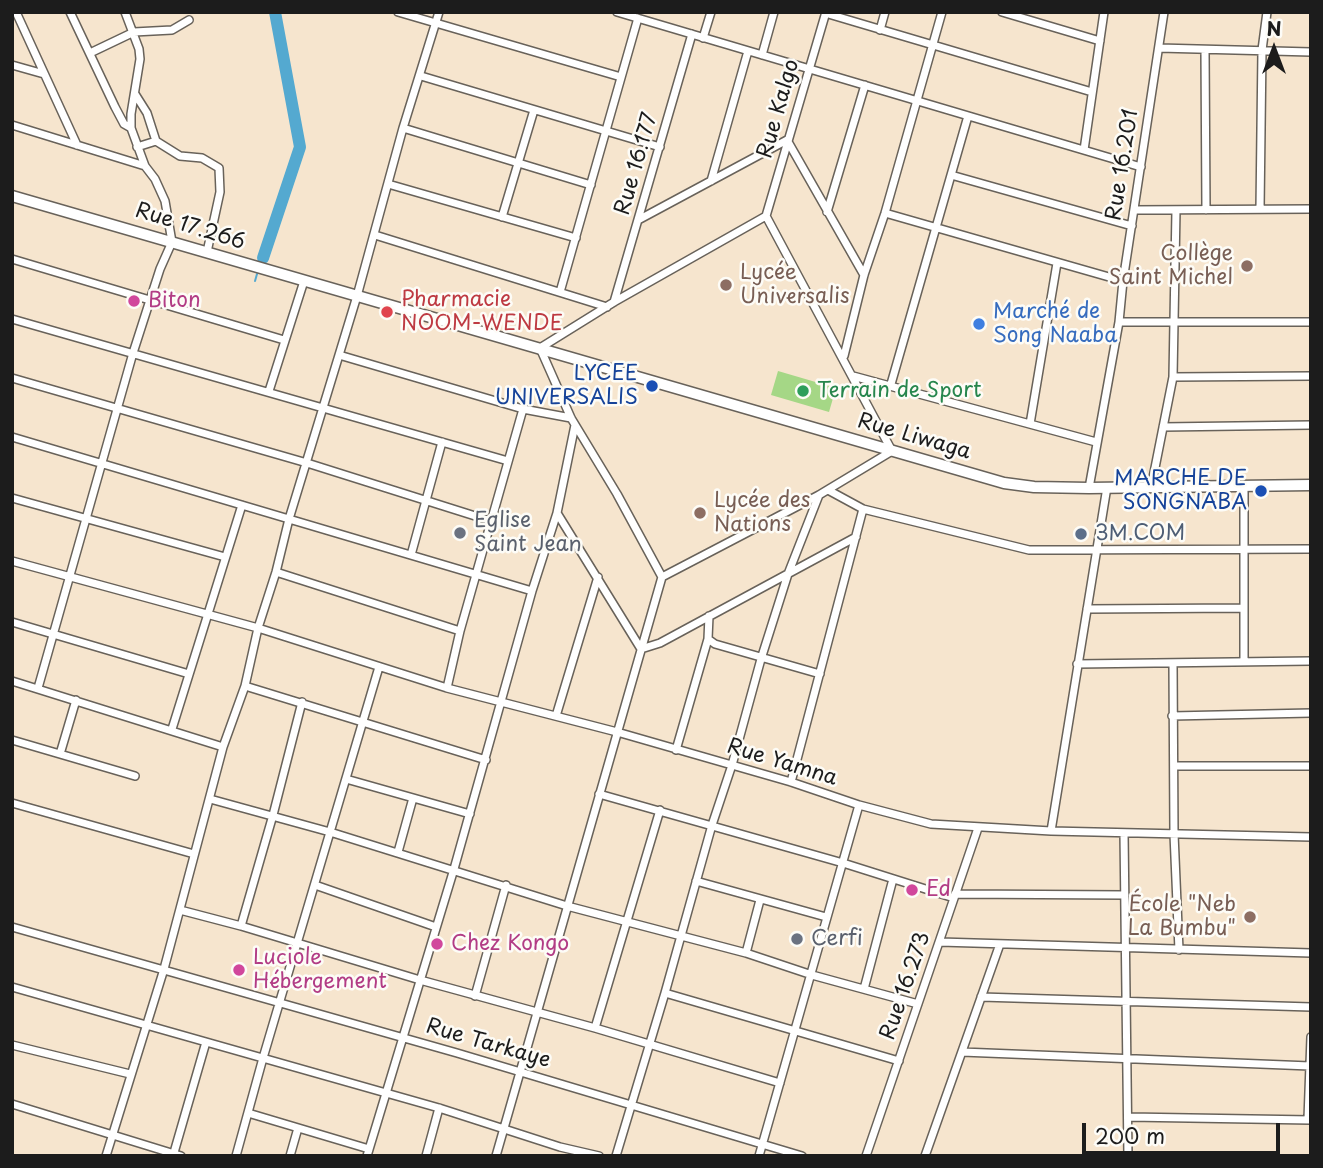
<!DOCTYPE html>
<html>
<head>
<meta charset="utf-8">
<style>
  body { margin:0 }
  #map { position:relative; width:1323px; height:1168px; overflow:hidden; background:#f6e5ce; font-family:"Playpen Sans",sans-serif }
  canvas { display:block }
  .frame { position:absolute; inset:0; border:14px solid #1c1c1c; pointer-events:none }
  .north { position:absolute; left:1239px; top:14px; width:70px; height:70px; -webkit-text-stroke:5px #fdfcf7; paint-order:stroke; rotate:0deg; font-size:19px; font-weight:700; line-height:28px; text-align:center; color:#1c1c1c }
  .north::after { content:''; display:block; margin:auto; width:24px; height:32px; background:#1c1c1c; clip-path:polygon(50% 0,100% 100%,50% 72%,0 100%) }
  .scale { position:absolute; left:1082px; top:1123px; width:198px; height:32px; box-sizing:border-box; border:4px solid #1c1c1c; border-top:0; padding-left:9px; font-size:21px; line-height:24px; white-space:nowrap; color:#1c1c1c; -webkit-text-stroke:5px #fdfcf7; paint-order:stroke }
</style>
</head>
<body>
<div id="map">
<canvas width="1323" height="1168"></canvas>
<div class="frame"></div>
<div class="north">N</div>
<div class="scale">200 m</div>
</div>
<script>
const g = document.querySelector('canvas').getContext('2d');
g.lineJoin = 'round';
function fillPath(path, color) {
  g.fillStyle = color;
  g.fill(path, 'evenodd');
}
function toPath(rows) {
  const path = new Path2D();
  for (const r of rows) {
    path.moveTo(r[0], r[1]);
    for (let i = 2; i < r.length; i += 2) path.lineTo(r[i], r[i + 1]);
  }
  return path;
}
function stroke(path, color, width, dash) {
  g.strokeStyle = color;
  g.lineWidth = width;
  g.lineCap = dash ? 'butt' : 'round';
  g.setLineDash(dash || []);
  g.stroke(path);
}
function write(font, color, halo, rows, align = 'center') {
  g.font = font + ' "Playpen Sans",sans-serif';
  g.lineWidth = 5;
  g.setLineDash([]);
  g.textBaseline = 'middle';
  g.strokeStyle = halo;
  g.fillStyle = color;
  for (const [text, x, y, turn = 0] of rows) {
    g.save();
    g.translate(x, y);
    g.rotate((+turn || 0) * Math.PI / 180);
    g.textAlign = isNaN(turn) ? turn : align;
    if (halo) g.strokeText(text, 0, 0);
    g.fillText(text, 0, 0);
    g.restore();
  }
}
const green = toPath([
  [778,371,836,388,829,412,771,395]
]);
const stream = toPath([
  [255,281,257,274]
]);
const river = toPath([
  [263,258,300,147,275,12]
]);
const minor = toPath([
  [16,12,77,145],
  [70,12,115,107,124,124,131,128],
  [125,12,139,49,140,59,131,114,131,128,145,166],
  [398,12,621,77],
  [617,12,1141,167],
  [1002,12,1100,41],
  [825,13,1092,92],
  [880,30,885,12],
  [703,38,711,12],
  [1159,48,1311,52],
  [1205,50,1206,210],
  [90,53,134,32,172,30,189,20],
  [762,55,774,12],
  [12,65,44,74],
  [421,76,660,147],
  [135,94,147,113,156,141],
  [12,125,145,166,155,179,165,201,172,242,160,269,133,353,38,688],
  [403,128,591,185],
  [137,147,156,141,180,156,202,158,219,168,220,192,207,252],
  [1084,150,1104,12],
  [951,175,1132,226],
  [711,181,748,51],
  [388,184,576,238],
  [1260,209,1262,50,1267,12],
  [1134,210,1311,209],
  [827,212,865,85],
  [885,213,1123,281],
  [766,216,826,12],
  [502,217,534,110],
  [640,219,787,140,864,275],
  [375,235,607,307],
  [12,259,284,340],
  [560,292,638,18],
  [614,302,692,34],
  [12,319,508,461],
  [1119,322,1311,322],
  [339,355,523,409,571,418],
  [844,356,864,275,885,213,942,12],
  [853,376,1096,442],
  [1173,377,1311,376],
  [12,378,307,463,491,521],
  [891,384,968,116],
  [269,391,304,281],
  [1030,424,1057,263],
  [575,425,557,513,641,649,660,643,856,537],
  [1163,427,1311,425],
  [12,437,532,591],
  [1089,488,1119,322,1123,281,1164,12],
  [1151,488,1173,377,1176,210],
  [828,490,863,509,1029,550,1311,549],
  [12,498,225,557],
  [411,555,442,442],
  [12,561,258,628,447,688,617,732,791,782,859,805,931,824,1051,831,1311,837],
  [276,572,460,631],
  [662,577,819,495,892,451,766,216],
  [1087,609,1242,608],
  [709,616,708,639,715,644,820,674],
  [12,622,189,674],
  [1244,661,1244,486],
  [1077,664,1311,661],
  [1173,664,1174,834,1179,950],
  [12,681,223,747],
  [245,686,486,760],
  [447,688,460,631,523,409],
  [556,716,598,577],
  [1172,716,1311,713],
  [172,729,242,505],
  [12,740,135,776],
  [676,750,708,639],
  [60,754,76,700],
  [1174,766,1311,766],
  [346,779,470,814],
  [791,782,863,509],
  [599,794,843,863,954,898],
  [210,799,330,832,567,906,746,953,812,975,918,1004],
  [12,803,194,854],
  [1051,831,1107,487],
  [1124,833,1128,1156],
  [398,852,413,798],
  [696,881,826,917],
  [315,885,436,927],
  [955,894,1125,895],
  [180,910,241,926,420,980,595,1028,780,1083],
  [241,926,273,815,302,702],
  [12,927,457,1053,802,1156],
  [940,942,1311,953],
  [746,953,760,900],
  [12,987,439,1108,560,1147,599,1156],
  [864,989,893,879],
  [665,993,899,1061],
  [475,996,506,885],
  [981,997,1311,1007],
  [595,1028,660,810],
  [12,1045,130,1074],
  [962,1052,1310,1066],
  [12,1104,181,1156],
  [248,1113,369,1149],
  [1129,1117,1311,1120],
  [1308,1119,1311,1037],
  [106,1156,164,969,223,747,245,686,258,628,276,572,289,519,357,296,403,128,439,12],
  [173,1156,206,1042],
  [236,1156,263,1058,379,667],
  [290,1156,298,1128],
  [367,1156,454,869,532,591,557,513],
  [426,1156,439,1108],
  [496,1156,662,577,617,494,571,418,540,348,614,302,766,216],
  [616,1156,665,993,712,825,732,765,761,659,788,574,819,495],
  [759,1156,859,805],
  [866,1156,978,828],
  [925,1156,1000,944]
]);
const secondary = toPath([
  [12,196,1004,483,1034,487,1089,488,1311,485]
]);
const markers = [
  [1247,266,7,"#8d6e63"],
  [726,285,7,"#8d6e63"],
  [134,301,7,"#d1479c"],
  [387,312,7,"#e0444e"],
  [979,324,7,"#3f7fe0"],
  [652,386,7,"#1a4fb4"],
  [803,391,7,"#2e9e5b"],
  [1261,491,7,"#1a4fb4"],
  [700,513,7,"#8d6e63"],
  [460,533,7,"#6b7280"],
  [1081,534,7,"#5c6f8a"],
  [912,890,7,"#d1479c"],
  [1250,917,7,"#8d6e63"],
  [797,939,7,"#6b7280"],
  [437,944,7,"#d1479c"],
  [239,970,7,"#d1479c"]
];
const streetNames = [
  ["Rue Kalgo",779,109,-74],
  ["Rue 16.177",637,164,-74],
  ["Rue 16.201",1123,165,-81],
  ["Rue 17.266",190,227,17],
  ["Rue Liwaga",914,437,16],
  ["Rue Yamna",782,763,17],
  ["Rue 16.273",906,986,-71],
  ["Rue Tarkaye",488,1044,16]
];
const educationNames = [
  ["Collège",1233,254],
  ["Saint Michel",1233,278],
  ["Lycée",740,273,"left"],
  ["Universalis",740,297,"left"],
  ["Lycée des",714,501,"left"],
  ["Nations",714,525,"left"],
  ["École \"Neb",1236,905],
  ["La Bumbu\"",1236,929]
];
const healthNames = [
  ["Pharmacie",401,300],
  ["NOOM-WENDE",401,324]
];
const hotelNames = [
  ["Biton",148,301],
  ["Ed",926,890],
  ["Chez Kongo",451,944],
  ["Luciole",253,958],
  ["Hébergement",253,982]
];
const shopNames = [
  ["Marché de",993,312],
  ["Song Naaba",993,336]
];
const transitNames = [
  ["LYCEE",638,374],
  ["UNIVERSALIS",638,398],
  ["MARCHE DE",1247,479],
  ["SONGNABA",1247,503]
];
const leisureNames = [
  ["Terrain de Sport",817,391]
];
const worshipNames = [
  ["Eglise",474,521],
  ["Saint Jean",474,545],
  ["Cerfi",811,939]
];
const serviceNames = [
  ["3M.COM",1095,534]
];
fillPath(green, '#a5d786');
stroke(stream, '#54a9d0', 2);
stroke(river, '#54a9d0', 12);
stroke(minor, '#68625a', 10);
stroke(secondary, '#68625a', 13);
stroke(minor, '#fff', 7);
stroke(secondary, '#fff', 10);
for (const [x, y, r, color] of markers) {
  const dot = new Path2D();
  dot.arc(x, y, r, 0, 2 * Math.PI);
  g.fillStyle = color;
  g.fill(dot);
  stroke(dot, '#fdfcf7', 2.5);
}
write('21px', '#1c1c1c', '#fdfcf7', streetNames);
write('21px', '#785e54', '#fdfcf7', educationNames, 'right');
write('21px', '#be3a42', '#fdfcf7', healthNames, 'left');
write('21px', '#b23c85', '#fdfcf7', hotelNames, 'left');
write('21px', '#366cbe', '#fdfcf7', shopNames, 'left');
write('21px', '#164399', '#fdfcf7', transitNames, 'right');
write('21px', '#27864d', '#fdfcf7', leisureNames, 'left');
write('21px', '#5b616d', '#fdfcf7', worshipNames, 'left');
write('21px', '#4e5e75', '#fdfcf7', serviceNames, 'left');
</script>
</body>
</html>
